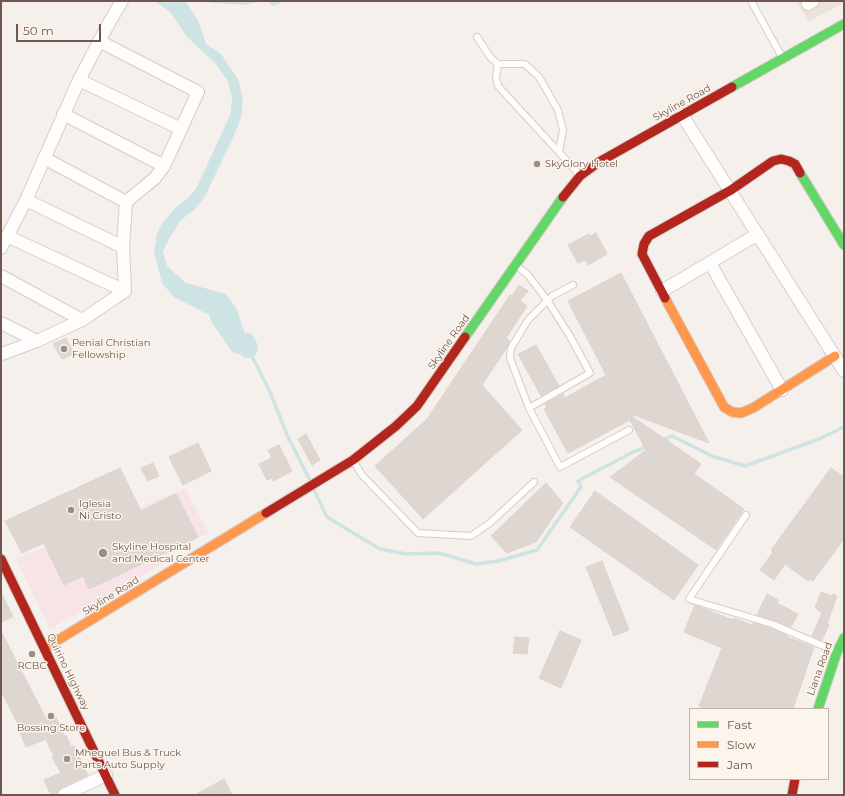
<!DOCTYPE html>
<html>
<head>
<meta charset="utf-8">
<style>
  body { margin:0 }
  #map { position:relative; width:845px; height:796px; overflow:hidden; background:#f5f0eb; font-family:Montserrat,sans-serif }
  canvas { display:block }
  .frame { position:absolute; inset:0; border:2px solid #6f574f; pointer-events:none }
  .legend { position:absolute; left:689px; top:708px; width:140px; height:72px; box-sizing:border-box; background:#fcf5ec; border:1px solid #c4b6ad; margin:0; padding:5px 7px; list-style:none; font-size:12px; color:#6f574f }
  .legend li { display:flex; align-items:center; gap:8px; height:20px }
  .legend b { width:20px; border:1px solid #c4b6ad }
  .scale { position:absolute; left:16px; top:24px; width:85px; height:18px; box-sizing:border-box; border:2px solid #6f574f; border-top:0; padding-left:5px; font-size:12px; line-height:14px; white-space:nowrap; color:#6f574f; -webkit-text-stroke:3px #fcf5ec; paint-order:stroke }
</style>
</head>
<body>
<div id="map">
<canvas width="845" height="796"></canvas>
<div class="frame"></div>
<ul class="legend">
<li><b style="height:5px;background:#63d668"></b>Fast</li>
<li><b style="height:5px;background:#ff974d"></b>Slow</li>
<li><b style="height:5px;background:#b3261e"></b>Jam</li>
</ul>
<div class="scale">50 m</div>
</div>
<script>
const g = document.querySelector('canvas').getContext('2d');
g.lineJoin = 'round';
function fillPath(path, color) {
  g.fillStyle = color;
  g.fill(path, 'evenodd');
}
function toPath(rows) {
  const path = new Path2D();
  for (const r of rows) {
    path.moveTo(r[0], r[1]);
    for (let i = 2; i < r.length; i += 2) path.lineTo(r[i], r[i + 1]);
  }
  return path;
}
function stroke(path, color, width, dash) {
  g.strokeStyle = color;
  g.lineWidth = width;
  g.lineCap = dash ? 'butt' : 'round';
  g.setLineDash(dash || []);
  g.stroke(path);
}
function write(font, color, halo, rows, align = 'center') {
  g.font = font + ' Montserrat,sans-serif';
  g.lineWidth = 3;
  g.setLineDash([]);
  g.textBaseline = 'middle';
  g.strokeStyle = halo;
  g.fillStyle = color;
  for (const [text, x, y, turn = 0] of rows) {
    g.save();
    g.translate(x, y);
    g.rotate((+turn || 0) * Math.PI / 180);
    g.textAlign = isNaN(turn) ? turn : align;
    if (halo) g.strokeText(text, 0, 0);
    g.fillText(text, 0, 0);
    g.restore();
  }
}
const residential = toPath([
  [796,1,844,1,844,3,809,21]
]);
const medical = toPath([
  [185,488,208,533,180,546,168,561,50,629,16,559]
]);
const water = toPath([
  [155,1,185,1,198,20,206,44,221,54,239,81,243,102,241,118,233,138,205,196,195,209,181,220,169,239,163,251,167,266,186,283,226,294,236,308,246,336,248,348,226,333,209,315,174,297,162,283,154,252,157,234,161,225,175,208,188,198,196,189,231,113,232,97,228,81,214,62,187,37,171,13]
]);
const stream = toPath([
  [211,1,244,3,255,1],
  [270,1,273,4,281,1],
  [248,348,271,394,287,435,310,480],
  [662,440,672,436,712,456,745,466,819,439,844,427],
  [314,490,327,517,380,549,406,554,439,553,476,564,498,561,537,550,581,487,578,481,633,452,649,446]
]);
const river = toPath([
  [220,317,239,344,246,343,248,348]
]);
const building = toPath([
  [596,233,607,254,588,265,585,260,578,263,568,245,589,234,590,236,596,233],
  [621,273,709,443,634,415,633,417,701,464,694,474,744,509,716,550,610,477,646,450,630,420,568,453,544,409,547,408,545,404,563,394,565,398,606,375,568,301,621,273],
  [519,285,528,291,520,301,527,306,506,338,510,341,506,349,482,385,522,430,423,519,375,466,427,419,510,295,512,296,519,285],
  [66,338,74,354,62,359,53,344,66,338],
  [536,345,559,386,541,396,518,354,536,345],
  [306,434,320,460,312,465,298,439,306,434],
  [198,443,211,471,183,485,169,457,198,443],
  [279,445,292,471,273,481,272,478,267,480,259,464,272,458,268,450,279,445],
  [153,463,159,476,148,481,141,468,153,463],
  [120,468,141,511,176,494,198,537,89,589,83,576,64,585,44,543,22,553,5,521,120,468],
  [831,468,844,477,844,539,813,581,810,579,808,581,785,564,774,580,760,570,773,552,771,550,831,468],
  [546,483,563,503,536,542,507,553,491,536,546,483],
  [595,491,698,565,674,600,570,527,595,491],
  [602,561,629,630,614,636,586,567,602,561],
  [1,592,13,617,1,622,1,592],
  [821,592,832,596,833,594,837,596,827,624,829,625,822,640,812,636,822,613,815,608,821,592],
  [767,594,778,600,777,603,798,614,791,627,774,620,757,615,767,594],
  [695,605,733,620,734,618,752,625,753,623,770,628,787,635,787,637,814,647,793,709,706,709,699,706,722,648,684,632,695,605],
  [1,631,47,721,56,717,64,736,66,735,71,747,74,746,88,775,61,788,57,793,52,795,51,795,44,780,61,773,52,757,54,757,46,739,26,747,20,733,22,732,1,691,1,631],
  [560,631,581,640,561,688,539,678,560,631],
  [515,637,529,638,527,654,513,653,515,637],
  [224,779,232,795,195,795,224,779]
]);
const lane = toPath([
  [751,1,782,57],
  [477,37,491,58,498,64,525,64,539,77,558,110,563,130,559,152],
  [498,64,496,78,498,86,579,174],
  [517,266,528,275,547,300,570,336,590,373,529,408],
  [573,285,552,296,528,320,511,348,510,358,529,408,560,467,629,430],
  [354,462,362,475,418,533,471,536,490,523,534,482],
  [746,515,689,599,772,624,835,651]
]);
const street = toPath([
  [808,4,813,1],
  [79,80,181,129],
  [63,114,164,166],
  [682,115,844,371],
  [44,158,126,202],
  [26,200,123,247],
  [7,236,125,291],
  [1,248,26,200,79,80,110,21,122,1],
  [710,263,782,390],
  [1,276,82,320],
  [662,291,758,234],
  [1,323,37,341],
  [1,353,2,354,37,341,82,320,125,291,123,247,126,202,155,178,164,166,198,92,99,41],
  [64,795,106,775]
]);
const fast = toPath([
  [732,87,844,24],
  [800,173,844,245],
  [465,337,563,197],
  [818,709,837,652,844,638]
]);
const slow = toPath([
  [665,298,724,407,732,412,741,413,753,408,835,356],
  [45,648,266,513]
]);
const jam = toPath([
  [563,197,580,176,599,162,732,87],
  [665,298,642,254,644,244,649,236,731,190,773,161,781,159,789,161,795,164,800,173],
  [266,513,353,460,396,426,417,406,465,337],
  [1,559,115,795],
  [792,795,795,779]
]);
const markers = [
  [537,164,4,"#9e8d86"],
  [64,349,4,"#9e8d86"],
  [71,510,4,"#9e8d86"],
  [103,553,5,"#9e8d86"],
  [32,654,4,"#9e8d86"],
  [51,716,4,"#9e8d86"],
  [67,759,4,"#9e8d86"]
];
const streetNames = [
  ["Skyline Road",682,103,-29],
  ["Skyline Road",449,342,-55],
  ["Skyline Road",111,596,-32],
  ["Liana Road",820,669,-70],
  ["Quirino Highway",68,672,64]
];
const poiNames = [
  ["SkyGlory Hotel",545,164],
  ["Penial Christian",72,343],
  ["Fellowship",72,355],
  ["Iglesia",79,504],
  ["Ni Cristo",79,516],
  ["Skyline Hospital",112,547],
  ["and Medical Center",112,559],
  ["RCBC",32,666,"center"],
  ["Bossing Store",51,728,"center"],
  ["Mheguel Bus & Truck",75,753],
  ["Parts Auto Supply",75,765]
];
fillPath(residential, '#ede2d9');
fillPath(medical, '#f6e4e6');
fillPath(water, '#cee3e3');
stroke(stream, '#cee3e3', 3.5);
stroke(river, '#cee3e3', 20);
fillPath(building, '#ded6d1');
stroke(building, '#ddd3ce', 1);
stroke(lane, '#d4cdc9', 8);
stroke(street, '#d4cdc9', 14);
stroke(fast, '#d4ccc8', 11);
stroke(slow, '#d4ccc8', 11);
stroke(jam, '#d4ccc8', 11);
stroke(lane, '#fefdfc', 6);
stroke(street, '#fefdfc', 12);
stroke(fast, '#63d668', 9);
stroke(slow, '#ff974d', 9);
stroke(jam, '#b3261e', 9);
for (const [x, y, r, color] of markers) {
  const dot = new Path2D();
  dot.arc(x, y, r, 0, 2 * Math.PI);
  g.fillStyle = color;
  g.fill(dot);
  stroke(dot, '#fcf5ec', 1.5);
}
write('10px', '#6f574f', '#fcf5ec', streetNames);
write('10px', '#6f574f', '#fcf5ec', poiNames, 'left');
</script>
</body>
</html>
